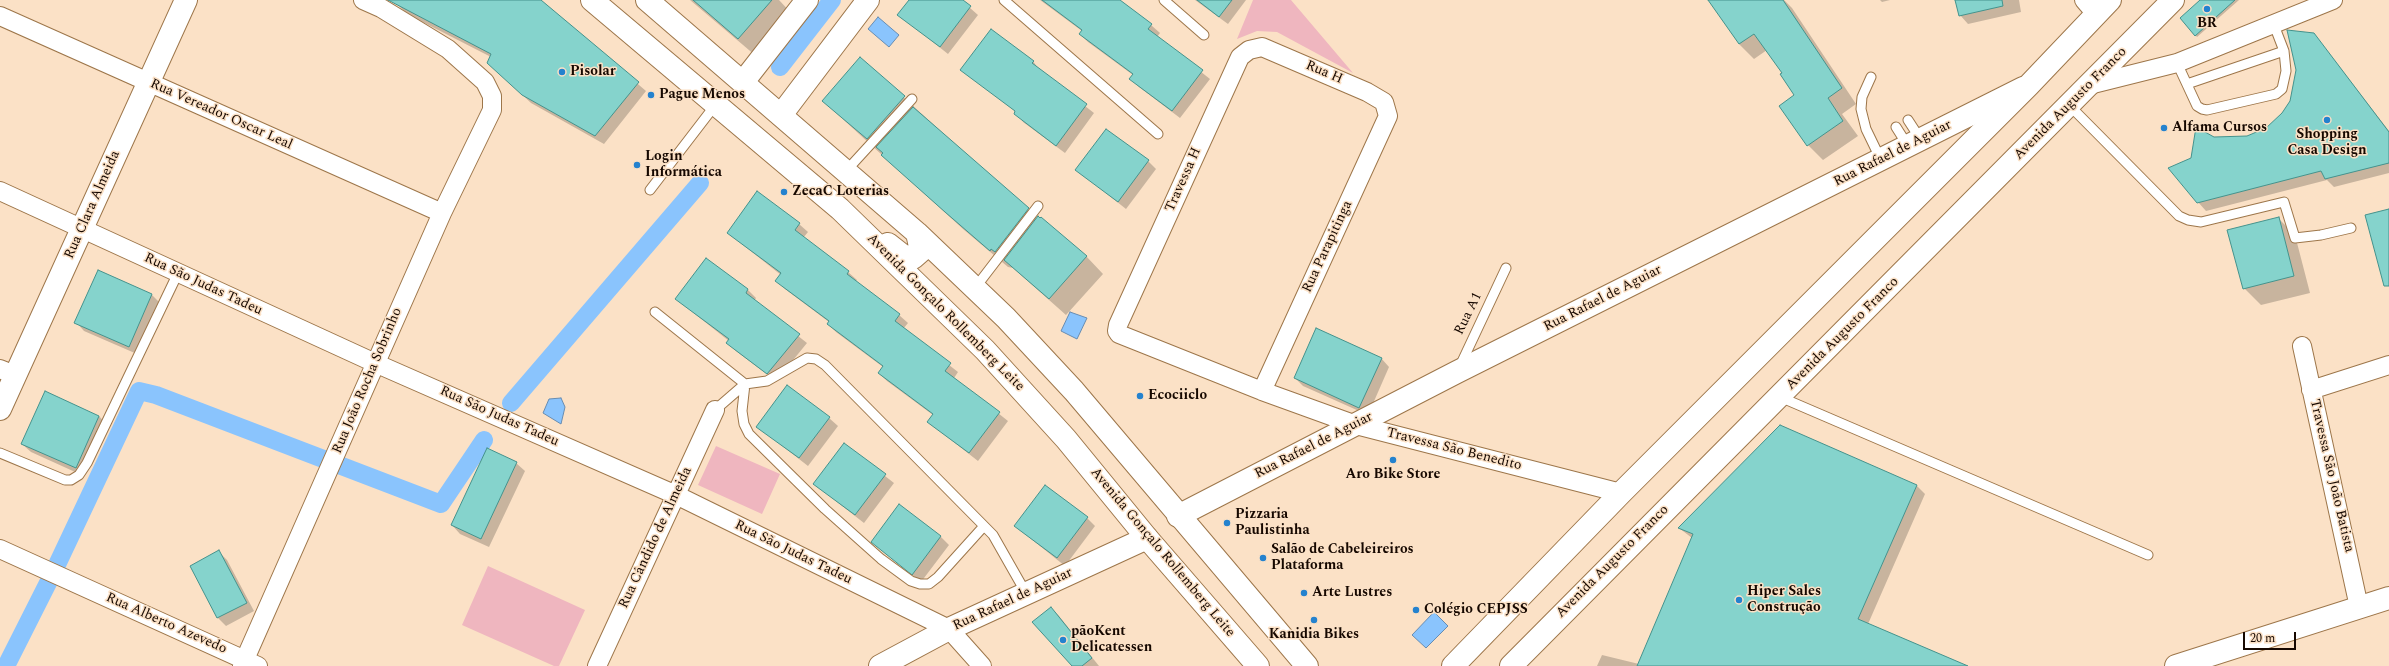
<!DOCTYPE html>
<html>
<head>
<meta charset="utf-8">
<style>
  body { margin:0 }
  #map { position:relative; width:2389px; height:666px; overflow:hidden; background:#fbe1c6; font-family:Spectral,serif }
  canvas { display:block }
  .scale { position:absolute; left:2243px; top:632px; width:53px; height:18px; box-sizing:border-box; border:2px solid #160800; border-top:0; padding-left:5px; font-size:12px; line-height:14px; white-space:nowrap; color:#160800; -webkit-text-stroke:3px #fbe1c6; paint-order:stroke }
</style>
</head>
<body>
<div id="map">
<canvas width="2389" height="666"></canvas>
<div class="scale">20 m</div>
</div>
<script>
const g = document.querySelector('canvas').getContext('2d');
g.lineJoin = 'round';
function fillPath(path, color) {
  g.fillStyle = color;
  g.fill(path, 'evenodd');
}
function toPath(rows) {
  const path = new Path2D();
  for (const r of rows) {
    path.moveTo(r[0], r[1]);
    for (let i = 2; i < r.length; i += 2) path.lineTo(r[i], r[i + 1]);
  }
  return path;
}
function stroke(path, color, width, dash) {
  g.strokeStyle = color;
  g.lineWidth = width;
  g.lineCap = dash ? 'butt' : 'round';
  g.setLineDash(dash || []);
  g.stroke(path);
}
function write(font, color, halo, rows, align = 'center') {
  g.font = font + ' Spectral,serif';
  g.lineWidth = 3;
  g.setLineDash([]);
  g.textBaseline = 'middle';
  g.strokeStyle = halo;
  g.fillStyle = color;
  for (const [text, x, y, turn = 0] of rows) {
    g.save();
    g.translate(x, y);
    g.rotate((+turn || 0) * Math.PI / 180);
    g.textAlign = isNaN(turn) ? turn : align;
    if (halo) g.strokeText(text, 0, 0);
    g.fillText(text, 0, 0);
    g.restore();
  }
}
const green = toPath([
  [1253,0,1291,0,1353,73,1277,32,1257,31,1237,39],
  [716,446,780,474,762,514,698,485],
  [488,566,585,610,559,666,554,666,462,625]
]);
const water = toPath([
  [878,17,899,35,889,47,868,29,878,17],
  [1070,312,1087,318,1077,339,1061,331,1070,312],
  [561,398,565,407,561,424,543,413,549,399,561,398],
  [1434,612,1448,626,1426,648,1412,635,1434,612]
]);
const shadow = toPath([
  [404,0,540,0,646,91,604,144,531,103,497,71,491,57,407,14,399,6],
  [690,0,779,0,792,14,756,56],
  [910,0,961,0,978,15,948,54,899,15],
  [1040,0,1118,0,1151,25,1160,33,1157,37,1210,79,1180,118,1139,87,1131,79,1133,75,1088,42,1080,34,1082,31],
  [1195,0,1246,0,1228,24],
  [1710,0,1784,0,1792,8,1856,104,1842,114,1858,136,1823,160,1808,145,1796,95,1783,73,1767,50,1754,59,1739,44],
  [1880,0,1890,0,1882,2],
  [1956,0,2019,0,2021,12,1968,24,1960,15],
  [2202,0,2239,0,2197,37,2181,19],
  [2314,34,2389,131,2389,173,2334,187,2327,180,2206,211,2198,202,2192,158,2213,138,2247,137,2266,129,2283,114,2291,101],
  [860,58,1037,218,1086,256,1103,274,1066,315,1013,268,1008,267,963,229,823,101],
  [1033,61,1040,71,1094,113,1065,153,1023,122,1016,112,962,70],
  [1148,161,1156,169,1126,209,1077,170],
  [758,193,799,224,808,232,803,238,848,272,857,280,855,282,899,315,908,323,903,329,958,372,954,378,1008,421,978,461,928,422,933,415,887,381,879,373,883,367,836,332,828,324,829,322,785,289,777,280,781,275,728,233],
  [2278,218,2295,235,2310,293,2261,305,2244,288],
  [706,259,748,290,756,298,754,301,807,343,776,381,736,351,728,343,729,341,676,299],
  [98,271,152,295,160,303,137,354,84,331,76,322],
  [1381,358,1389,367,1368,415,1303,386,1295,378],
  [99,416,107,425,84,476,31,452,22,444],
  [829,418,838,426,808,466,758,427],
  [1780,426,1917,486,1925,494,1868,624,1965,666,1597,666,1602,655,1639,664,1692,538,1679,528],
  [844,444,894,483,864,523,814,484],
  [516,463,525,471,489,547,460,534,452,525],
  [1087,518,1095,526,1065,566,1015,526],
  [940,536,949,545,921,582,872,542],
  [219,552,227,560,254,611,226,626,218,618,191,566],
  [1051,608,1059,616,1099,666,1073,666]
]);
const canal = toPath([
  [780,67,832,0],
  [511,403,700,183],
  [6,666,55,569,139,391,156,395,441,504,484,440]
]);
const building = toPath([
  [388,0,541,0,639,82,595,136,522,95,487,63,491,54,388,0],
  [693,0,772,0,738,39,693,0],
  [909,0,963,0,971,6,940,47,897,15,909,0],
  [1042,0,1120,0,1152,24,1148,29,1203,70,1172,111,1129,79,1133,74,1079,34,1082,30,1042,0],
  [1197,0,1232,0,1219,17,1197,0],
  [1708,0,1783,0,1842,88,1828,98,1843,121,1807,146,1779,106,1794,95,1780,74,1782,73,1754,34,1739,44,1708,0],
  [1955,0,2002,0,2003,6,1959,16,1955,0],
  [2200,0,2235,0,2195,36,2180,18,2200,0],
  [991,29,1034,61,1032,63,1087,104,1056,146,1014,114,1015,111,960,70,991,29],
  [2287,30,2314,33,2389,132,2389,163,2325,179,2321,171,2197,203,2168,168,2191,158,2196,127,2214,137,2247,136,2266,128,2282,113,2290,101,2296,70,2287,30],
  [860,57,905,96,867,139,822,101,860,57],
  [913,107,1029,208,995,252,991,249,990,251,945,212,881,155,883,153,876,147,913,107],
  [1106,129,1149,160,1118,202,1075,170,1106,129],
  [757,191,800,223,795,230,849,271,847,274,900,314,895,321,951,363,945,371,1000,412,969,453,927,422,933,414,878,373,883,366,827,324,829,321,775,281,781,273,727,233,757,191],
  [2389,209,2389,286,2384,286,2365,215,2389,209],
  [1038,216,1040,218,1041,217,1087,256,1049,299,1004,260,1038,216],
  [2279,217,2294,276,2243,289,2227,230,2279,217],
  [706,258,748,289,746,293,800,334,767,374,726,343,729,339,675,299,706,258],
  [98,270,152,294,129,347,74,323,98,270],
  [1316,328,1382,358,1359,408,1294,378,1316,328],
  [787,385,830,417,799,458,756,427,787,385],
  [45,391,99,416,76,468,21,444,45,391],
  [1780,425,1917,485,1858,619,1968,666,1637,666,1693,534,1678,528,1780,425],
  [844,443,886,474,855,515,813,484,844,443],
  [487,448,517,462,481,539,451,525,487,448],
  [1045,485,1088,517,1057,558,1014,526,1045,485],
  [899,504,941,536,912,575,871,542,899,504],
  [219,550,247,603,217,618,190,566,219,550],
  [1051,607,1092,658,1082,666,1072,666,1032,622,1051,607]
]);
const service = toPath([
  [1004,0,1158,134],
  [1164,0,1204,35],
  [2177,63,2197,106,2202,109,2207,110,2276,94,2282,89,2286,71,2284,51,2274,25],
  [1871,77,1862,97,1861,109,1866,129,1881,160],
  [2187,84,2284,51],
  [2069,105,2179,216,2188,220,2201,222,2284,202,2295,238,2321,235,2351,228],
  [1908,120,1921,140],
  [1896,127,1908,146],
  [846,171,912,99],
  [650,190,716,104],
  [975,288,1038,206],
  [655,312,745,384,742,411,744,424,749,434,825,509,881,559,911,581,920,584,929,584,938,577,984,526],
  [1460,366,1506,268],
  [1780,397,2148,555],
  [715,410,745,384,767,381,807,358,816,359,825,365,993,535,1026,593],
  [0,453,65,480,71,480,79,475,87,463,178,273]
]);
const minor = toPath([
  [2084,0,2096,14],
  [0,16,442,213],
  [2089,85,2177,63,2333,0],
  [0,191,375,363,676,495,949,629,982,666],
  [2302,346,2359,607],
  [0,369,15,375],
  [2311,390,2389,365],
  [1262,391,1388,116,1384,102,1367,92,1262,47,1249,50,1240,57,1118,325,1117,331,1119,334,1262,391,1356,425,1621,493],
  [0,549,258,666],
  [242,666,442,213,492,110,492,96,485,82,448,49,381,8,363,0],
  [597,666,715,410]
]);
const tertiary = toPath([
  [743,82,807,0],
  [781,115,868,0],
  [0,409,186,0],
  [1178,516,1457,372,2023,88],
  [880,666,949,629,1147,538],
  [2176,666,2389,598]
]);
const secondary = toPath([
  [592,0,840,209,985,350,1066,439,1147,538,1258,666],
  [647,0,917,233,1006,318,1074,391,1307,666],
  [888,244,902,255,913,258,921,251,917,233],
  [1453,666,1621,493,2029,85,2110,0],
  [1511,666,2173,0]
]);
const markers = [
  [2207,9,4,"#2482ce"],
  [562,72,4,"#2482ce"],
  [651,95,4,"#2482ce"],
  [2327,120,4,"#2482ce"],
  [2164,128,4,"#2482ce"],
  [637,165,4,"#2482ce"],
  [784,192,4,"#2482ce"],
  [1140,396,4,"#2482ce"],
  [1393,460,4,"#2482ce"],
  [1227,523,4,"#2482ce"],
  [1263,558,4,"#2482ce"],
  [1304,593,4,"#2482ce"],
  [1739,600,4,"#2482ce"],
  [1416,610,4,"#2482ce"],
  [1314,620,4,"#2482ce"],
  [1063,640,4,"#2482ce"]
];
const poiNames = [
  ["BR",2207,24,"center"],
  ["Pisolar",570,72],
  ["Pague Menos",659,95],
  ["Alfama Cursos",2172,128],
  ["Shopping",2327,135,"center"],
  ["Casa Design",2327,151,"center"],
  ["Login",645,157],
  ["Informática",645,173],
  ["ZecaC Loterias",792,192],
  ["Ecociiclo",1148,396],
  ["Aro Bike Store",1393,475,"center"],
  ["Pizzaria",1235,515],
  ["Paulistinha",1235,531],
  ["Salão de Cabeleireiros",1271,550],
  ["Plataforma",1271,566],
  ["Hiper Sales",1747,592],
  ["Construção",1747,608],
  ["Arte Lustres",1312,593],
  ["Colégio CEPJSS",1424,610],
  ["pãoKent",1071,632],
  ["Delicatessen",1071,648],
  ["Kanidia Bikes",1314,635,"center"]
];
const streetNames = [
  ["Rua H",1324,73,23],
  ["Avenida Augusto Franco",2071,104,-45],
  ["Rua Vereador Oscar Leal",221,115,24],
  ["Rua Rafael de Aguiar",1893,154,-27],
  ["Travessa H",1184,180,-66],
  ["Rua Clara Almeida",93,205,-66],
  ["Rua Parapitinga",1328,247,-65],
  ["Rua São Judas Tadeu",203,285,25],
  ["Rua Rafael de Aguiar",1603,299,-27],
  ["Avenida Gonçalo Rollemberg Leite",945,313,45],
  ["Rua A1",1469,314,-64],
  ["Avenida Augusto Franco",1843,334,-45],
  ["Rua João Rocha Sobrinho",368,381,-67],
  ["Rua São Judas Tadeu",499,417,24],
  ["Rua Rafael de Aguiar",1314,446,-27],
  ["Travessa São Benedito",1454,450,14],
  ["Travessa São João Batista",2331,476,77],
  ["Rua Cândido de Almeida",656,538,-65],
  ["Rua São Judas Tadeu",793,553,26],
  ["Avenida Gonçalo Rollemberg Leite",1162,553,50],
  ["Avenida Augusto Franco",1613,562,-45],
  ["Rua Rafael de Aguiar",1013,600,-25],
  ["Rua Alberto Azevedo",166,624,24]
];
fillPath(green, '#efb6bf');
fillPath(water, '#8ac4fd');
stroke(water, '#678cb1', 1);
fillPath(shadow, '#0003');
stroke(canal, '#8ac4fd', 18);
fillPath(building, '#85d3cc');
stroke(building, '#44928c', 1);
stroke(service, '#9d764a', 11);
stroke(minor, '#9d764a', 20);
stroke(tertiary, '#9d764a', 24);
stroke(secondary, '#9d764a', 24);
stroke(service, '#fff', 9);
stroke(minor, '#fff', 18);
stroke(tertiary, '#fff', 22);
stroke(secondary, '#fff', 22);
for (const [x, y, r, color] of markers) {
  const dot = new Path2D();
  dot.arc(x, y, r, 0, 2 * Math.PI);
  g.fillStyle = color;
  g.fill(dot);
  stroke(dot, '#fbe1c6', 1.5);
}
write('bold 14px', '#160800', '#fbe1c6', poiNames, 'left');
write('14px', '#160800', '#fbe1c6', streetNames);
</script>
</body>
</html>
